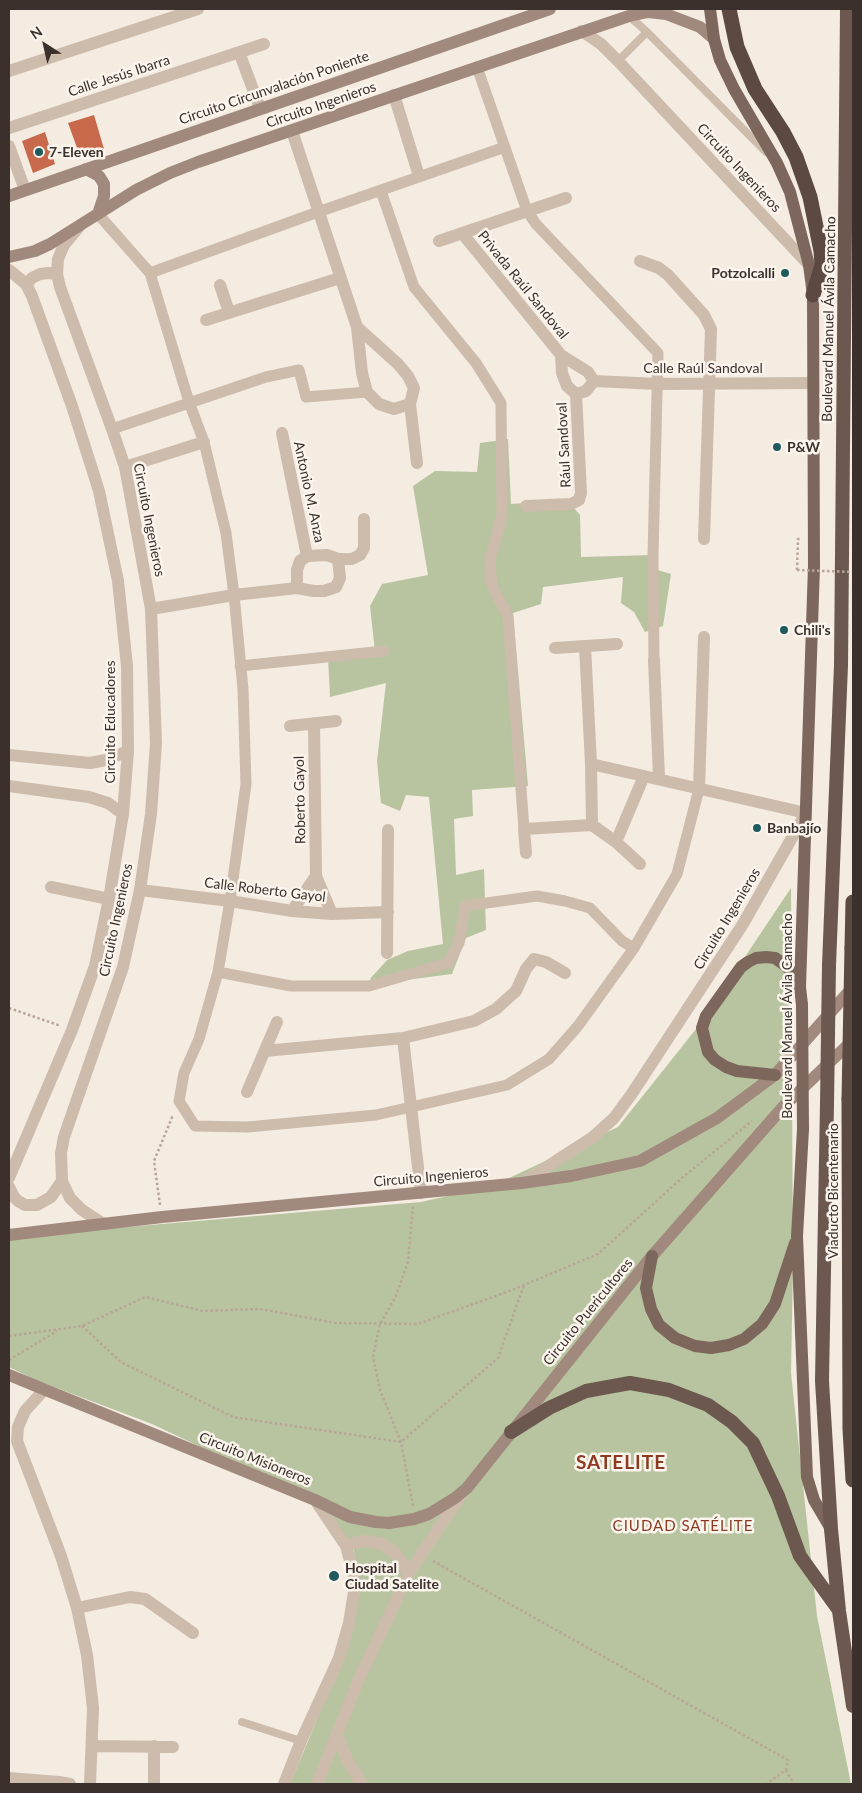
<!DOCTYPE html>
<html>
<head>
<meta charset="utf-8">
<style>
  body { margin:0 }
  #map { position:relative; width:862px; height:1793px; overflow:hidden; background:#f4ebe1; font-family:Lato,sans-serif }
  canvas { display:block }
  .frame { position:absolute; inset:0; border:10px solid #3b302b; pointer-events:none }
  .north { position:absolute; left:20px; top:20px; width:50px; height:50px; -webkit-text-stroke:4px #fbf5ee; paint-order:stroke; rotate:325deg; font-size:14px; font-weight:700; line-height:20px; text-align:center; color:#3b302b }
  .north::after { content:''; display:block; margin:auto; width:18px; height:22px; background:#3b302b; clip-path:polygon(50% 0,100% 100%,50% 72%,0 100%) }
</style>
</head>
<body>
<div id="map">
<canvas width="862" height="1793"></canvas>
<div class="frame"></div>
<div class="north">N</div>
</div>
<script>
const g = document.querySelector('canvas').getContext('2d');
g.lineJoin = 'round';
function fillPath(path, color) {
  g.fillStyle = color;
  g.fill(path, 'evenodd');
}
function toPath(rows) {
  const path = new Path2D();
  for (const r of rows) {
    path.moveTo(r[0], r[1]);
    for (let i = 2; i < r.length; i += 2) path.lineTo(r[i], r[i + 1]);
  }
  return path;
}
function stroke(path, color, width, dash) {
  g.strokeStyle = color;
  g.lineWidth = width;
  g.lineCap = dash ? 'butt' : 'round';
  g.setLineDash(dash || []);
  g.stroke(path);
}
function write(font, color, halo, rows, align = 'center') {
  g.font = font + ' Lato,sans-serif';
  g.lineWidth = 5;
  g.setLineDash([]);
  g.textBaseline = 'middle';
  g.strokeStyle = halo;
  g.fillStyle = color;
  for (const [text, x, y, turn = 0] of rows) {
    g.save();
    g.translate(x, y);
    g.rotate((+turn || 0) * Math.PI / 180);
    g.textAlign = isNaN(turn) ? turn : align;
    if (halo) g.strokeText(text, 0, 0);
    g.fillText(text, 0, 0);
    g.restore();
  }
}
const green = toPath([
  [508,439,511,504,567,500,580,515,581,557,653,555,654,569,671,574,663,626,645,632,634,612,621,603,623,577,543,587,541,604,513,613,528,786,472,790,473,816,454,819,456,875,484,869,486,930,466,938,452,974,375,984,370,979,387,960,408,951,443,944,429,797,406,795,400,811,381,803,377,761,386,683,330,697,328,657,375,652,370,606,382,584,428,575,413,486,435,471,477,472,480,443],
  [791,888,793,1265,791,1373,817,1616,851,1784,290,1784,343,1658,360,1592,353,1546,315,1498,277,1483,152,1424,33,1379,9,1367,9,1237,421,1202,492,1186,618,1127,700,1024]
]);
const building = toPath([
  [94,115,104,149,80,156,68,123],
  [45,132,55,164,33,173,22,141]
]);
const path = toPath([
  [797,570,798,539,802,539],
  [9,1008,61,1026],
  [160,1205,154,1161,173,1115],
  [82,1326,121,1362,233,1417,401,1442,498,1358,524,1285],
  [9,1336,82,1326,145,1297,203,1311,260,1309,336,1323,418,1324,512,1290,598,1254,683,1177,752,1121],
  [9,1360,57,1331],
  [413,1506,401,1442,380,1390,373,1356,380,1324,396,1296,408,1262,413,1205],
  [433,1561,788,1760,786,1770,766,1784],
  [786,1770,794,1784]
]);
const service = toPath([
  [629,16,647,32,766,152],
  [618,61,647,32],
  [242,1722,301,1741]
]);
const pedestrian = toPath([
  [477,67,527,211,536,224,658,353,653,555,654,660],
  [381,191,414,287,476,363,501,403,502,514,490,560,492,586,508,616,524,829],
  [98,214,150,273,189,402,204,442,226,533,234,595,243,689,246,784,230,901,218,972,199,1039,184,1073,179,1101,195,1126,248,1127,376,1115,507,1085,549,1059,578,1026,634,948,677,874,699,789],
  [150,273,318,212,505,147],
  [112,429,266,377,299,370,306,397,367,392],
  [240,666,384,651],
  [218,972,291,986,369,986,448,963,459,943,465,906,537,896,565,901,590,908,622,941,634,948]
]);
const minor = toPath([
  [582,31,601,44,618,61,809,265],
  [239,52,260,108],
  [9,71,198,9],
  [394,95,419,176],
  [9,128,264,44],
  [292,131,357,327,398,364,408,376,414,388,410,404,394,409,379,404,367,392,362,373,357,327],
  [9,146,25,190],
  [462,233,561,355,588,372,594,381,586,391,576,394,567,386,562,373,561,355],
  [439,241,566,198],
  [640,261,659,268,668,275,704,315,711,329,704,539],
  [220,285,229,312],
  [206,320,340,278],
  [594,381,658,384,813,383],
  [410,404,417,463],
  [282,433,307,556,327,555,338,559,352,559,360,555,364,548,364,519],
  [125,467,204,442],
  [526,506,571,504,579,500,581,493,576,394],
  [297,588,297,570,300,561,307,556],
  [151,609,234,595,297,588,314,591,324,591,336,587,340,578,338,559],
  [585,646,591,764,592,825],
  [555,648,617,644],
  [654,660,659,778],
  [314,723,316,876,332,914],
  [290,726,336,721],
  [9,755,90,763,106,760,128,751],
  [9,786,89,797,108,803,123,814],
  [699,789,704,637],
  [616,842,644,776],
  [526,853,524,829,592,825,616,842,640,864],
  [51,887,109,899],
  [140,890,230,901,292,911,332,914,388,912],
  [292,911,316,876],
  [387,953,388,830],
  [403,1038,421,1193],
  [265,1051,403,1038,474,1021,496,1009,516,991,526,969,534,959,546,962,565,973],
  [247,1092,277,1022],
  [522,1183,593,1137,614,1118,631,1095,743,924,806,813,591,764],
  [44,1390,25,1411,18,1427,17,1441,61,1556,77,1608,87,1655,93,1708,90,1784],
  [77,1608,130,1597,145,1599,193,1633],
  [92,1746,173,1747],
  [9,1778,59,1782,70,1784],
  [154,1784,154,1746]
]);
const tertiary = toPath([
  [79,227,64,245,58,259,57,274,60,287,112,429,125,467,151,609,156,743,151,814,140,890,123,967,64,1137,61,1153,62,1181,70,1198,82,1210,102,1223],
  [9,270,26,284,32,296,72,406,99,491,118,581,127,666,128,751,123,814,109,899,95,966,72,1030,9,1178],
  [26,284,32,278,40,274,48,273,57,274],
  [9,1187,14,1197,18,1201,25,1205,37,1205,51,1197,62,1181],
  [346,1546,353,1543,367,1541,382,1544,396,1554,409,1573],
  [337,1733,347,1760,362,1784],
  [284,1784,301,1741,339,1658,349,1623,354,1592,354,1575,346,1546,315,1500],
  [317,1784,359,1679,409,1573,463,1492]
]);
const secondary = toPath([
  [86,169,99,176,104,184,104,196,98,214],
  [9,196,550,9],
  [9,257,35,251,50,244,136,190,170,173,198,162,629,16,648,12,666,14,700,27,714,39],
  [9,1235,162,1217,522,1183,571,1176,640,1161,717,1118,775,1075,853,987],
  [9,1375,315,1500,350,1517,376,1522,389,1523,414,1519,429,1514,455,1498,467,1488,652,1256,784,1106,853,1040]
]);
const primary = toPath([
  [710,9,714,39,720,60,734,89,777,163,790,192,809,265,813,295,814,566,800,987,802,1005],
  [775,1075,737,1071,726,1067,715,1060,708,1052,702,1028,706,1016,741,967,748,962,756,958,766,957,775,958,782,963,790,970,800,987],
  [803,1129,797,1236,807,1477,814,1500,831,1529],
  [652,1256,646,1288,651,1309,659,1325,675,1338,695,1346,711,1348,729,1345,744,1339,762,1324,775,1304,795,1243]
]);
const trunk = toPath([
  [829,965,841,665,847,9],
  [827,1104,822,1381,831,1529,839,1611,853,1706],
  [511,1432,549,1408,586,1391,630,1383,669,1390,708,1405,732,1422,753,1443,778,1496,800,1556,838,1609]
]);
const motorway = toPath([
  [729,9,737,47,755,89,783,132,796,157,810,197,821,251,822,265,813,295],
  [852,948,853,902],
  [849,1099,850,1429,853,1480]
]);
const pathBridge = toPath([
  [797,570,853,572]
]);
const primaryBridge = toPath([
  [802,1005,803,1129]
]);
const trunkBridge = toPath([
  [827,1104,829,965]
]);
const motorwayBridge = toPath([
  [849,1099,852,948]
]);
const markers = [
  [39,152,5,"#1f5a5e"],
  [785,273,5,"#1f5a5e"],
  [777,447,5,"#1f5a5e"],
  [784,630,5,"#1f5a5e"],
  [757,828,5,"#1f5a5e"],
  [334,1576,6,"#1f5a5e"]
];
const streetNames = [
  ["Calle Jesús Ibarra",119,76,-18],
  ["Circuito Circunvalación Poniente",274,88,-19],
  ["Circuito Ingenieros",321,105,-19],
  ["Circuito Ingenieros",739,168,47],
  ["Privada Raúl Sandoval",523,285,51],
  ["Boulevard Manuel Ávila Camacho",829,319,-89],
  ["Calle Raúl Sandoval",703,368],
  ["Rául Sandoval",564,445,-93],
  ["Antonio M. Anza",309,492,78],
  ["Circuito Ingenieros",149,520,79],
  ["Circuito Educadores",110,722,-90],
  ["Roberto Gayol",300,800,-91],
  ["Calle Roberto Gayol",265,890,7],
  ["Circuito Ingenieros",727,919,-59],
  ["Circuito Ingenieros",116,920,-78],
  ["Boulevard Manuel Ávila Camacho",787,1016,-90],
  ["Circuito Ingenieros",431,1177,-5],
  ["Viaducto Bicentenario",833,1191,-90],
  ["Circuito Puericultores",588,1312,-51],
  ["Circuito Misioneros",255,1459,22]
];
const poiNames = [
  ["7-Eleven",49,152],
  ["Potzolcalli",775,273,"right"],
  ["P&W",787,447],
  ["Chili's",794,630],
  ["Banbajío",767,828],
  ["Hospital",345,1568],
  ["Ciudad Satelite",345,1584]
];
const neighbourhoodNames = [
  ["CIUDAD SATÉLITE",683,1526]
];
const districtNames = [
  ["SATELITE",621,1463]
];
fillPath(green, '#b8c4a0');
fillPath(building, '#c8694b');
stroke(path, '#b9a596', 2.5, [2.5, 2.5]);
stroke(service, '#cdbbac', 8);
stroke(pedestrian, '#cdbbac', 11);
stroke(minor, '#cdbbac', 12);
stroke(tertiary, '#cdbbac', 12);
stroke(secondary, '#a18a7d', 12);
stroke(primary, '#7d675c', 12);
stroke(trunk, '#6c584f', 14);
stroke(motorway, '#5c4a42', 15);
stroke(pathBridge, '#b9a596', 2.5, [2.5, 2.5]);
stroke(primaryBridge, '#7d675c', 12);
stroke(trunkBridge, '#6c584f', 14);
stroke(motorwayBridge, '#5c4a42', 15);
for (const [x, y, r, color] of markers) {
  const dot = new Path2D();
  dot.arc(x, y, r, 0, 2 * Math.PI);
  g.fillStyle = color;
  g.fill(dot);
  stroke(dot, '#fbf5ee', 2);
}
write('14px', '#3b302b', '#fbf5ee', streetNames);
write('bold 14px', '#3b302b', '#fbf5ee', poiNames, 'left');
g.letterSpacing = '1px';
write('15px', '#8c3b22', '#fbf5ee', neighbourhoodNames);
g.letterSpacing = '0px';
g.letterSpacing = '1px';
write('bold 19px', '#8c3b22', '#fbf5ee', districtNames);
g.letterSpacing = '0px';
</script>
</body>
</html>
